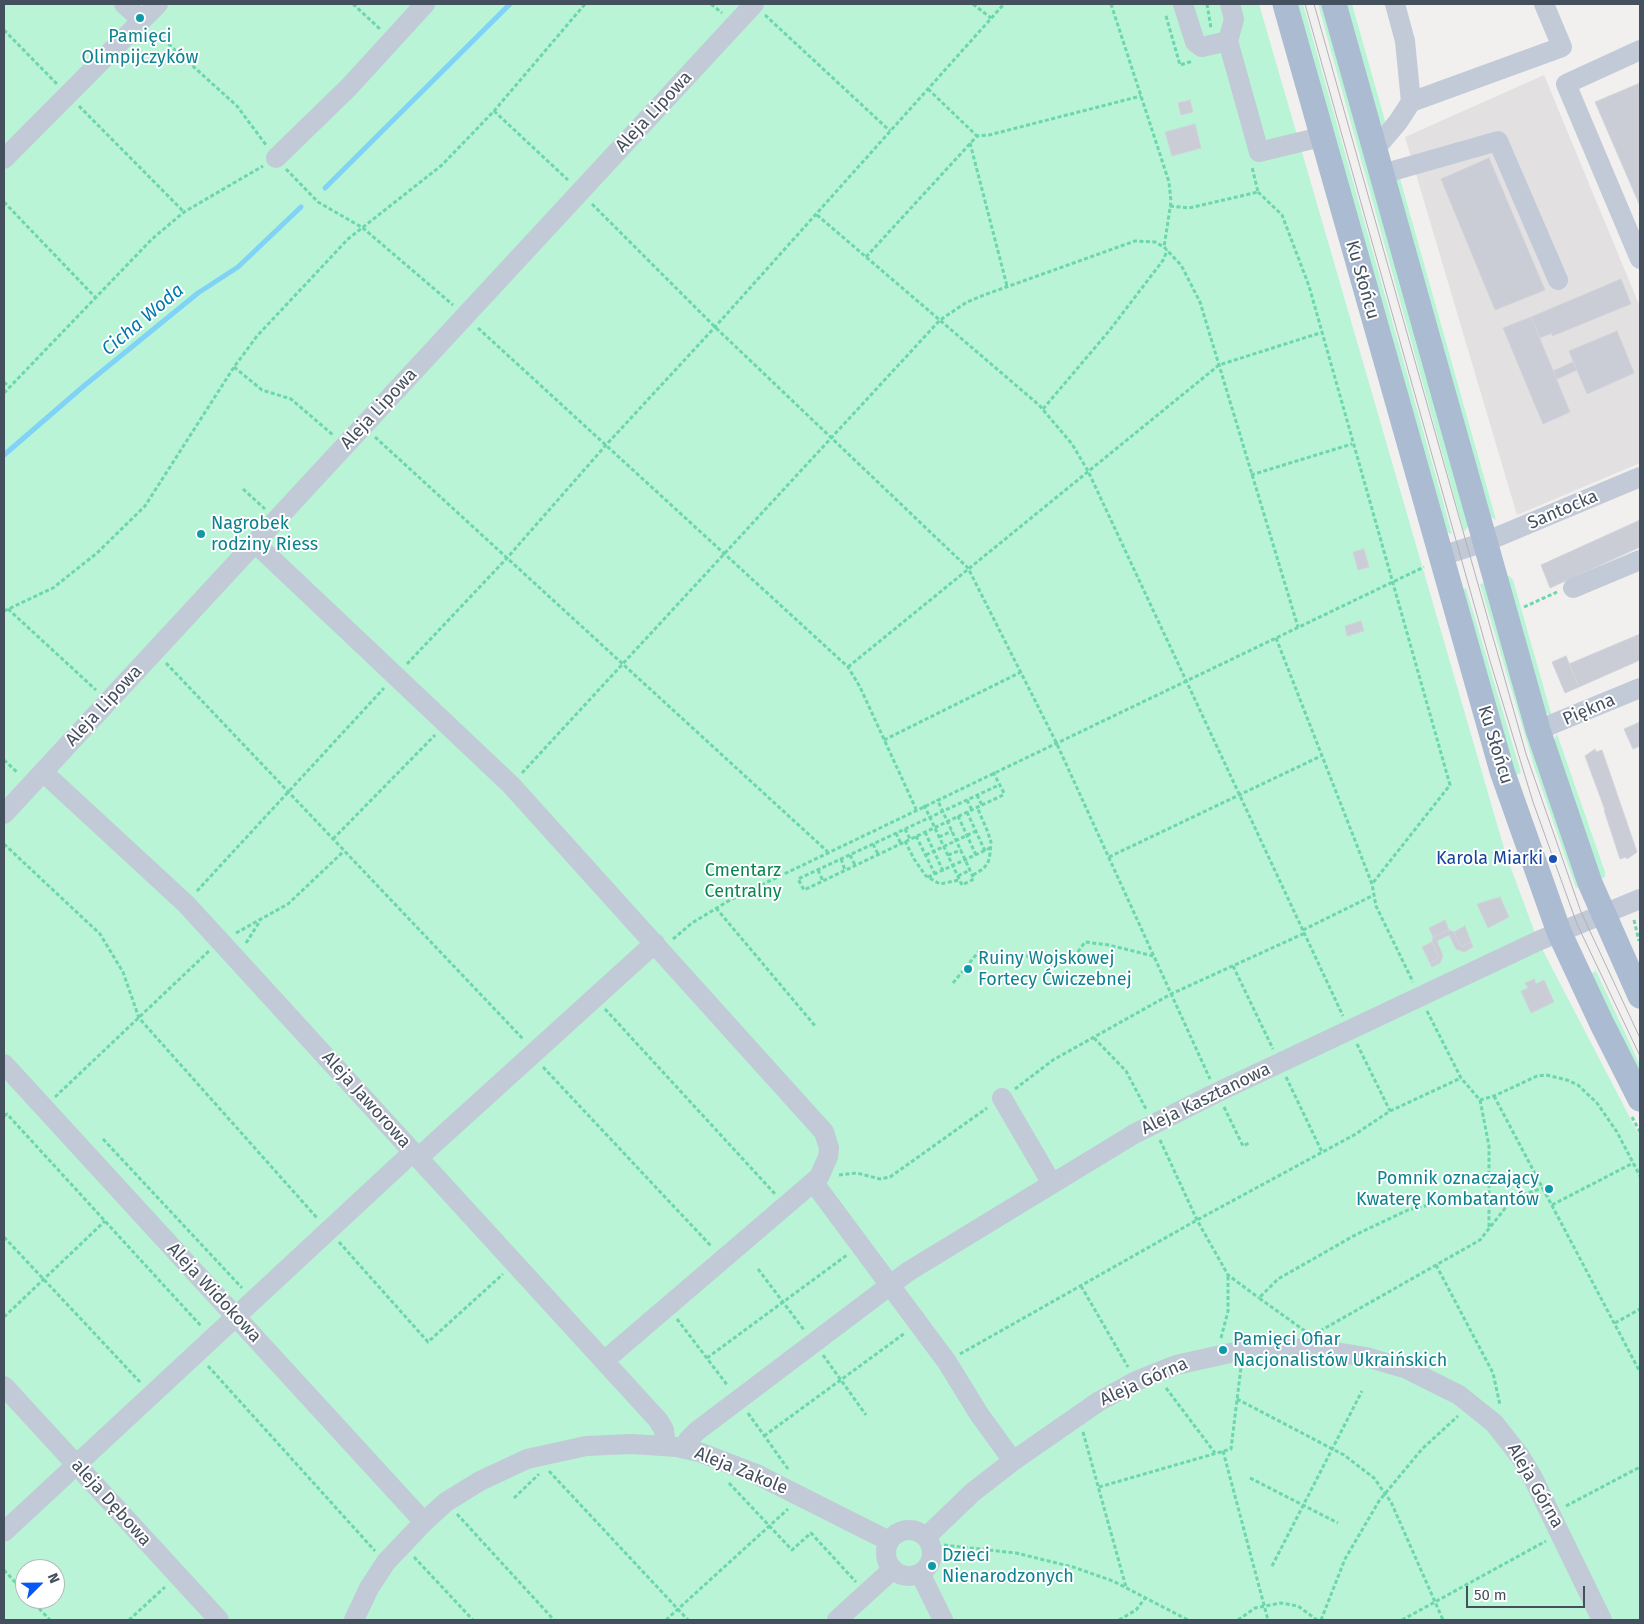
<!DOCTYPE html>
<html>
<head>
<meta charset="utf-8">
<style>
  body { margin:0 }
  #map { position:relative; width:1644px; height:1624px; overflow:hidden; background:#f2efef; font-family:"Fira Sans",sans-serif }
  canvas { display:block }
  .frame { position:absolute; inset:0; border:5px solid #45505f; pointer-events:none }
  .north { position:absolute; left:15px; top:1559px; width:50px; height:50px; box-sizing:border-box; background:#fff; border:1px solid #b5b9bf; border-radius:50%; rotate:67deg; font-size:14px; font-weight:700; line-height:20px; text-align:center; color:#45505f }
  .north::after { content:''; display:block; margin:auto; width:18px; height:22px; background:#0458f7; clip-path:polygon(50% 0,100% 100%,50% 72%,0 100%) }
  .scale { position:absolute; left:1466px; top:1586px; width:119px; height:22px; box-sizing:border-box; border:2px solid #45505f; border-top:0; padding-left:6px; font-size:15px; line-height:18px; white-space:nowrap; color:#45505f; -webkit-text-stroke:4px #fff; paint-order:stroke }
</style>
</head>
<body>
<div id="map">
<canvas width="1644" height="1624"></canvas>
<div class="frame"></div>
<div class="north">N</div>
<div class="scale">50 m</div>
</div>
<script>
const g = document.querySelector('canvas').getContext('2d');
g.lineJoin = 'round';
function fillPath(path, color) {
  g.fillStyle = color;
  g.fill(path, 'evenodd');
}
function toPath(rows) {
  const path = new Path2D();
  for (const r of rows) {
    if (r.length === 3) {
      path.moveTo(r[0] + r[2], r[1]);
      path.arc(r[0], r[1], r[2], 0, 2 * Math.PI);
      continue;
    }
    path.moveTo(r[0], r[1]);
    for (let i = 2; i < r.length; i += 2) path.lineTo(r[i], r[i + 1]);
  }
  return path;
}
function stroke(path, color, width, dash) {
  g.strokeStyle = color;
  g.lineWidth = width;
  g.lineCap = dash ? 'butt' : 'round';
  g.setLineDash(dash || []);
  g.stroke(path);
}
function write(font, color, halo, rows, align = 'center') {
  g.font = font + ' "Fira Sans",sans-serif';
  g.lineWidth = 4;
  g.setLineDash([]);
  g.textBaseline = 'middle';
  g.strokeStyle = halo;
  g.fillStyle = color;
  for (const [text, x, y, turn = 0] of rows) {
    g.save();
    g.translate(x, y);
    g.rotate((+turn || 0) * Math.PI / 180);
    g.textAlign = isNaN(turn) ? turn : align;
    if (halo) g.strokeText(text, 0, 0);
    g.fillText(text, 0, 0);
    g.restore();
  }
}
const education = toPath([
  [1544,75,1640,307,1640,463,1517,515,1405,137]
]);
const green = toPath([
  [4,4,1259,4,1506,855,1538,941,1640,1137,1640,1620,4,1620],
  [25,1569,55,1569,55,1599,25,1599],
  [1294,4,1303,4,1452,534,1446,532],
  [1318,4,1326,4,1469,525,1464,532],
  [1341,4,1352,4,1385,121,1382,127],
  [1399,175,1496,520,1491,517,1393,182],
  [1509,576,1513,580,1552,717,1541,709,1503,577],
  [1489,582,1584,885,1576,888,1535,769,1480,584],
  [1466,588,1521,773,1513,776,1458,591],
  [1557,734,1605,872,1605,877,1598,880,1554,740],
  [1596,971,1640,1065,1640,1083,1588,975]
]);
const stream = toPath([
  [325,188,510,4],
  [4,455,85,385,198,293,238,267,301,207]
]);
const building = toPath([
  [1640,83,1640,206,1595,102,1640,83],
  [1190,100,1193,112,1181,115,1178,103,1190,100],
  [1195,124,1201,148,1172,156,1165,132,1195,124],
  [1489,158,1545,290,1495,310,1441,179,1489,158],
  [1621,279,1631,304,1552,336,1552,333,1540,338,1531,317,1621,279],
  [1531,317,1570,412,1543,424,1503,328,1531,317],
  [1617,331,1634,373,1587,394,1569,351,1617,331],
  [1573,362,1577,370,1557,379,1553,371,1573,362],
  [1640,520,1640,547,1550,588,1541,565,1640,520],
  [1364,549,1369,567,1358,570,1353,552,1364,549],
  [1361,621,1364,631,1347,636,1345,626,1361,621],
  [1640,634,1640,660,1579,687,1569,664,1640,634],
  [1566,656,1579,687,1565,693,1552,662,1566,656],
  [1640,722,1640,746,1633,749,1624,729,1640,722],
  [1595,749,1596,752,1602,750,1637,852,1627,859,1626,857,1620,859,1604,810,1605,810,1585,756,1595,749],
  [1500,897,1509,917,1488,928,1477,904,1500,897],
  [1445,920,1449,930,1433,937,1429,928,1445,920],
  [1465,926,1471,942,1461,947,1454,932,1465,926],
  [1449,930,1454,932,1461,947,1471,942,1473,947,1464,952,1456,949,1449,935,1437,941,1443,956,1440,963,1432,967,1430,963,1439,958,1432,942,1433,937,1449,930],
  [1432,942,1439,958,1430,963,1422,947,1432,942],
  [1534,979,1536,984,1544,980,1554,1002,1531,1013,1521,991,1528,988,1525,983,1534,979]
]);
const path = toPath([
  [353,4,380,29],
  [711,4,722,13],
  [973,4,991,18],
  [1111,4,1169,182,1171,202,1164,247],
  [1207,4,1211,28],
  [765,15,890,131],
  [1166,16,1180,65,1193,61],
  [4,30,57,84],
  [154,31,237,106,266,145],
  [928,89,977,136],
  [79,106,184,212],
  [494,111,568,180],
  [970,143,1007,286],
  [286,169,318,202,363,228,453,305],
  [1258,192,1282,215,1309,286,1450,785,1372,884],
  [4,202,95,297],
  [592,204,715,327,968,568,1056,742,1210,1079],
  [1170,206,1189,208,1258,192,1252,167],
  [817,215,1039,405,1072,444,1088,471,1343,1016],
  [866,257,977,136,989,135,1141,96],
  [478,328,848,667,860,687,916,809],
  [234,367,262,390,291,399,333,435],
  [4,382,10,388],
  [4,393,152,239,184,212,263,166],
  [1043,409,1109,331,1164,259,1167,250],
  [375,437,828,852],
  [1251,475,1352,444],
  [243,489,265,509],
  [1524,607,1557,592],
  [8,609,96,690],
  [4,611,53,588,97,553,145,506,234,367,257,336,348,239,442,165,494,111,585,4],
  [1276,638,1372,884,1376,906,1413,982],
  [166,663,523,1039],
  [407,664,507,558,606,445,715,327,1004,4],
  [848,667,1219,365,1323,332],
  [884,740,1021,672],
  [4,760,18,773],
  [993,772,1004,793,1003,795,804,890,798,879,999,785],
  [522,773,940,320,967,302,984,295,1135,241,1155,242,1164,247,1181,265,1200,302,1298,627],
  [977,795,982,805],
  [967,800,972,810],
  [924,805,962,885,974,879,937,799],
  [967,812,985,851],
  [958,816,976,855],
  [905,829,910,839],
  [925,832,943,871],
  [896,833,901,844],
  [916,836,935,874],
  [939,837,952,831],
  [333,839,435,735],
  [905,841,914,859,926,876,940,884,959,880],
  [4,844,100,934,123,972,139,1018,318,1219],
  [873,844,878,854],
  [850,855,855,865],
  [926,855,976,831],
  [948,855,961,850],
  [1109,857,1321,756],
  [841,859,845,870],
  [818,870,823,881],
  [973,875,983,869,988,863,990,854,991,842,987,830,977,807],
  [958,876,970,870],
  [928,877,990,848],
  [197,891,384,688],
  [716,908,816,1027],
  [1634,920,1639,941],
  [1303,930,1374,895],
  [236,933,288,904,344,851],
  [673,939,692,923,730,900,1424,567],
  [246,943,260,921],
  [1233,966,1273,1049],
  [953,983,980,950,1007,960,1028,956,1053,966,1073,959,1085,942,1109,945,1153,956],
  [605,1009,775,1194],
  [1427,1011,1461,1078,1480,1100,1494,1096,1537,1076,1546,1075,1567,1080,1578,1085,1597,1103,1617,1132,1640,1176],
  [1094,1038,1126,1071,1146,1109],
  [1357,1044,1390,1111],
  [543,1067,711,1246],
  [1286,1077,1322,1152],
  [1015,1089,1053,1060,1171,994,1305,933],
  [1494,1096,1640,1372],
  [55,1097,209,951],
  [1480,1100,1489,1146,1489,1229],
  [1224,1107,1243,1146,1249,1143],
  [4,1116,7,1114,201,1326],
  [1632,1117,1640,1132],
  [103,1139,242,1288],
  [1160,1140,1197,1220,1228,1275,1259,1298],
  [839,1175,857,1173,880,1179,890,1177,987,1108],
  [1552,1205,1633,1163],
  [4,1237,140,1382],
  [339,1242,428,1342,503,1274],
  [1436,1265,1493,1373,1500,1405],
  [758,1269,804,1330],
  [1081,1286,1128,1367],
  [4,1317,105,1221],
  [677,1319,728,1386],
  [1615,1323,1640,1309],
  [1305,1331,1259,1298,1278,1279,1357,1234,1408,1210,1441,1202,1489,1199],
  [1320,1331,1480,1240,1510,1202,1522,1195,1543,1188],
  [1221,1338,1228,1311,1228,1275],
  [960,1354,1197,1220,1354,1135,1390,1111,1461,1078],
  [823,1355,866,1415],
  [707,1358,847,1255],
  [208,1366,375,1551],
  [1166,1388,1215,1453],
  [1237,1399,1344,1455,1374,1478,1391,1502,1443,1620],
  [748,1413,788,1469],
  [1083,1432,1126,1587],
  [764,1436,905,1333],
  [1223,1451,1268,1620],
  [549,1471,688,1620],
  [1250,1478,1338,1523],
  [729,1483,792,1550,811,1533,856,1582],
  [1099,1487,1231,1449,1241,1367],
  [514,1498,539,1474],
  [1566,1506,1640,1467],
  [457,1514,554,1620],
  [944,1545,1016,1553,1073,1567,1113,1581,1188,1620],
  [414,1557,473,1620],
  [1272,1566,1362,1391],
  [4,1570,25,1593],
  [30,1599,50,1620],
  [129,1620,165,1587],
  [666,1620,788,1509],
  [1119,1620,1136,1610,1146,1597],
  [1238,1620,1255,1608,1281,1603,1298,1606,1317,1620],
  [1321,1620,1345,1559,1379,1501,1422,1449,1458,1416],
  [1402,1620,1546,1541]
]);
const minor = toPath([
  [124,4,142,20],
  [1183,4,1195,42,1202,47,1228,41,1234,19,1230,4],
  [1228,41,1259,152,1321,137],
  [1640,50,1566,84,1640,259],
  [1411,102,1562,47,1544,4],
  [1375,149,1398,122,1411,102,1405,41,1395,4],
  [276,158,349,87,425,4],
  [4,159,158,4],
  [1382,174,1498,141,1558,280],
  [255,543,511,785,824,1132,829,1148,828,1157,819,1177,604,1361],
  [1441,556,1485,542,1640,477],
  [1573,588,1640,560],
  [1538,730,1640,688],
  [43,772,186,904,220,941,658,1420,664,1430,666,1446],
  [4,814,754,4],
  [4,1064,424,1522],
  [1002,1098,1051,1182],
  [418,1158,655,943],
  [814,1183,947,1362,979,1414,1013,1461],
  [4,1386,219,1620],
  [685,1449,688,1440,697,1431,909,1271,1134,1134,1216,1093,1538,941,1640,899],
  [909,1553,23],
  [4,1532,413,1152],
  [926,1537,973,1492,1013,1461,1098,1402,1136,1381,1176,1365,1230,1353,1273,1348,1317,1349,1366,1357,1407,1369,1459,1395,1494,1423,1520,1456,1533,1478,1602,1620],
  [920,1573,943,1620],
  [354,1620,369,1588,386,1562,424,1522,446,1502,480,1481,527,1459,586,1446,632,1444,677,1447,699,1452,754,1473,889,1541],
  [837,1620,893,1569]
]);
const major = toPath([
  [1285,4,1502,771,1559,932,1602,1024,1640,1099],
  [1334,4,1538,730,1590,883,1640,996]
]);
const tram = toPath([
  [1305,4,1490,661,1533,802,1577,924,1640,1056],
  [1314,4,1526,754,1581,912,1640,1038]
]);
const markers = [
  [140,18,5,"#0f9aa8"],
  [201,534,5,"#0f9aa8"],
  [1553,859,5,"#1a4fb4"],
  [968,969,5,"#0f9aa8"],
  [1549,1189,5,"#0f9aa8"],
  [1223,1350,5,"#0f9aa8"],
  [932,1566,5,"#0f9aa8"]
];
const cultureNames = [
  ["Pamięci",140,37,"center"],
  ["Olimpijczyków",140,58,"center"],
  ["Nagrobek",211,524],
  ["rodziny Riess",211,545],
  ["Ruiny Wojskowej",978,959],
  ["Fortecy Ćwiczebnej",978,980],
  ["Pomnik oznaczający",1539,1179,"right"],
  ["Kwaterę Kombatantów",1539,1200,"right"],
  ["Pamięci Ofiar",1233,1340],
  ["Nacjonalistów Ukraińskich",1233,1361],
  ["Dzieci",942,1556],
  ["Nienarodzonych",942,1577]
];
const streetNames = [
  ["Aleja Lipowa",654,112,-47],
  ["Ku Słońcu",1362,280,74],
  ["Aleja Lipowa",379,409,-47],
  ["Santocka",1563,510,-23],
  ["Aleja Lipowa",104,706,-47],
  ["Piękna",1589,710,-23],
  ["Ku Słońcu",1495,745,73],
  ["Aleja Kasztanowa",1206,1099,-26],
  ["Aleja Jaworowa",366,1100,48],
  ["Aleja Widokowa",214,1293,47],
  ["Aleja Górna",1144,1382,-24],
  ["Aleja Zakole",741,1471,22],
  ["Aleja Górna",1535,1486,60],
  ["aleja Dębowa",111,1503,48]
];
const transitNames = [
  ["Karola Miarki",1543,859]
];
const parkNames = [
  ["Cmentarz",743,871],
  ["Centralny",743,892]
];
const waterNames = [
  ["Cicha Woda",143,320,-40]
];
fillPath(education, '#e3e0e1');
fillPath(green, '#b8f4d5');
stroke(stream, '#80d3f6', 5);
fillPath(building, '#cacdd5');
stroke(building, '#d2d4db', 1);
stroke(path, '#6cd6ac', 3, [4, 2.5]);
stroke(minor, '#c1cad6', 20);
stroke(major, '#abbbd1', 25);
stroke(tram, '#b0b3ba', 1);
for (const [x, y, r, color] of markers) {
  const dot = new Path2D();
  dot.arc(x, y, r, 0, 2 * Math.PI);
  g.fillStyle = color;
  g.fill(dot);
  stroke(dot, '#fff', 2);
}
write('18px', '#0d838f', '#fff', cultureNames, 'left');
write('18px', '#45505f', '#fff', streetNames);
write('18px', '#164399', '#fff', transitNames, 'right');
write('18px', '#0c8453', '#fff', parkNames);
write('italic 19px', '#017aaf', '#fff', waterNames);
</script>
</body>
</html>
